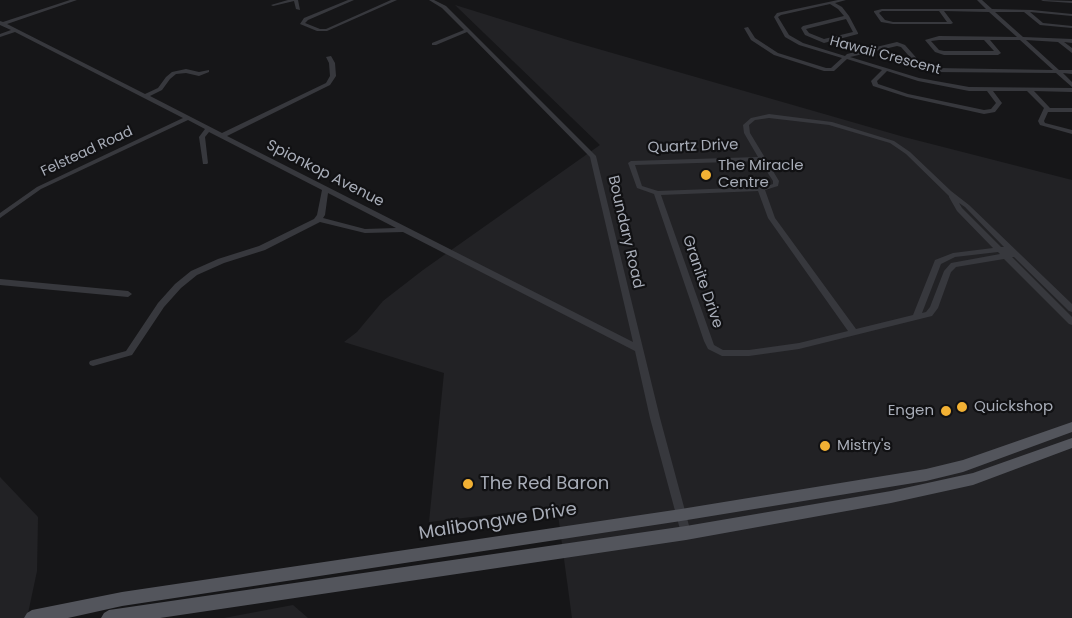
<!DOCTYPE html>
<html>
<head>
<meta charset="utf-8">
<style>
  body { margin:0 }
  canvas { display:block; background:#161618 }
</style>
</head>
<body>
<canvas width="1072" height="618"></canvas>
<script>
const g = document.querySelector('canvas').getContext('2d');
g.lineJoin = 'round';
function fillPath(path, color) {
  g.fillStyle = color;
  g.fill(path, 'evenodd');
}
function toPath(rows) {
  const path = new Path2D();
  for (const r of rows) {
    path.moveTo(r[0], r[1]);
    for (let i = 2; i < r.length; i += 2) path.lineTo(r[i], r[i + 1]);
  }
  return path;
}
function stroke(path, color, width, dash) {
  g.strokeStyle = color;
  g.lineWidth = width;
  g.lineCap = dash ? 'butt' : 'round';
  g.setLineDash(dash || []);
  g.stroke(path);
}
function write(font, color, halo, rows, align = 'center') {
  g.font = font + ' Poppins,sans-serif';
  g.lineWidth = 4.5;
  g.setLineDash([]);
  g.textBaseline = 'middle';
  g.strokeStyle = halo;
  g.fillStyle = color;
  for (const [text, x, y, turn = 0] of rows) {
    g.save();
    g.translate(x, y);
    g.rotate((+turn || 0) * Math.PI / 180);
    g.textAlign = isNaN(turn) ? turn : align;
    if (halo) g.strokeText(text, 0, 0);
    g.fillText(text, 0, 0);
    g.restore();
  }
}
const built = toPath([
  [455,5,574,42,904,137,1072,180,1072,618,572,618,557,507,429,522,444,373,344,342,357,332,383,301,423,270,600,145],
  [0,477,38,517,37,571,27,618,0,618],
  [293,605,308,618,224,618]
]);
const minor = toPath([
  [70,0,77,0,7,24,145,94,158,88,166,77,172,72,186,69,199,72,209,70,209,72,199,76,186,73,176,74,170,79,162,90,150,96,222,133,326,83,330,76,329,63,326,57,331,56,335,63,336,76,330,85,227,136,633,342,590,157,467,32,436,45,432,45,432,43,464,30,442,8,429,0,434,0,446,6,596,156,660,418,691,533,690,537,686,538,682,537,681,533,650,418,635,351,403,232,365,233,320,222,265,250,224,263,197,275,181,288,164,307,132,355,93,366,90,365,89,363,90,361,126,351,158,303,175,284,191,271,218,259,259,246,314,219,317,215,322,190,209,132,205,137,208,163,207,164,203,164,199,137,205,129,188,120,41,189,0,218,0,213,37,187,183,118,15,32,0,37,0,34,11,30,0,25,0,21,3,22,70,0],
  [328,193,396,228,365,229,323,218,325,215,328,193],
  [288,0,298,0,300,10,296,9,294,1,273,6,271,5,288,0],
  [348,0,354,0,308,20,305,23,320,29,326,29,391,0,397,0,327,31,317,31,300,24,304,18,348,0],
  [838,0,846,0,835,3,842,7,849,16,858,33,858,34,824,43,805,35,801,28,803,26,844,16,838,9,830,4,781,15,778,17,789,35,803,43,845,56,847,54,897,42,905,45,920,62,935,68,1053,70,1020,40,990,40,1001,53,998,55,944,55,935,52,925,40,939,36,1017,37,989,12,944,11,953,23,951,24,893,24,881,22,874,12,874,11,882,9,986,9,977,0,982,0,992,9,1032,10,1072,14,1072,16,1030,12,1043,23,1072,26,1072,28,1040,25,1024,12,995,12,1023,37,1072,39,1072,43,1064,42,1072,48,1072,53,1058,42,1026,40,1059,70,1072,70,1072,74,1063,73,1072,82,1072,87,1056,73,934,72,916,64,901,47,897,46,850,57,919,78,969,87,1072,88,1072,92,1034,91,1050,108,1072,108,1072,112,1048,112,1044,121,1045,123,1072,130,1072,134,1040,125,1038,121,1044,108,1027,91,993,91,1002,103,995,112,984,114,907,97,873,86,871,81,882,70,847,59,834,71,824,71,774,55,751,40,744,28,748,27,755,38,778,53,826,68,831,68,842,58,799,45,785,37,774,17,777,13,838,0],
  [882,11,939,11,947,22,893,22,885,20,879,13,882,11],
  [846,19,853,32,824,39,809,33,806,29,846,19],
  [939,40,984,40,994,51,944,51,939,50,931,41,939,40],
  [887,71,918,81,969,91,987,91,996,103,991,109,984,110,908,94,878,84,877,81,887,71],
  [1041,0,1072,1,1072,3,1043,1,1041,0],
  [769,114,832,122,894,141,910,152,951,191,969,205,1072,304,1072,312,1069,311,1014,257,1012,257,1072,317,1072,325,1069,324,1004,259,956,267,951,272,938,308,932,316,799,349,749,356,722,356,708,349,704,341,654,194,637,188,628,163,631,161,758,157,744,133,743,125,751,118,769,114],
  [769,118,829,125,890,143,906,154,949,196,949,197,957,211,993,248,953,253,935,260,913,315,856,329,775,218,765,190,778,186,779,181,750,133,749,125,755,120,769,118],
  [760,161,773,181,773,184,770,185,761,187,658,191,642,186,635,165,760,161],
  [758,191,768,218,848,331,799,343,749,350,723,350,714,345,661,195,758,191],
  [959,203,965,207,1004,247,1001,247,962,208,959,203],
  [998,252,1000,254,951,263,944,271,930,307,926,312,922,313,941,264,955,257,998,252],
  [0,279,128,291,132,294,128,297,0,285,0,279]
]);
const major = toPath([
  [1072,422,1072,432,963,472,926,481,681,521,122,606,68,618,24,618,27,613,32,610,122,592,681,509,926,469,963,460,1072,422],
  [1072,438,1072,448,973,485,891,503,686,540,160,618,101,618,104,613,109,610,686,526,891,491,973,473,1072,438]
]);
const markers = [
  [706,175,6,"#f2b134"],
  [962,407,6,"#f2b134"],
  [946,411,6,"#f2b134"],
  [825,446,6,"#f2b134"],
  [468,484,6,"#f2b134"]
];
const farStreetnames = [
  ["Hawaii Crescent",885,56,15],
  ["Felstead Road",87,152,-25]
];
const streetNames = [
  ["Quartz Drive",693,147,-2],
  ["Spionkop Avenue",325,174,27],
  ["Boundary Road",625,232,77],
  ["Granite Drive",702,282,71]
];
const poiNames = [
  ["The Miracle",718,166],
  ["Centre",718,183],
  ["Quickshop",974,407],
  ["Engen",934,411,"right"],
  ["Mistry's",837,446]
];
const nearPoinames = [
  ["The Red Baron",480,484]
];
const nearStreetnames = [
  ["Malibongwe Drive",498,522,-9]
];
fillPath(built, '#222225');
fillPath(minor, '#37383d');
fillPath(major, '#53555c');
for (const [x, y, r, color] of markers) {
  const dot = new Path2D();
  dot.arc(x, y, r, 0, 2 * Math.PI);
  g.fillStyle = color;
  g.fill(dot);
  stroke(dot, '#111113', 2);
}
write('14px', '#a8adb8', '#111113', farStreetnames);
write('15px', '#a8adb8', '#111113', streetNames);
write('15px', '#a8adb8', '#111113', poiNames, 'left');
write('18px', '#a8adb8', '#111113', nearPoinames, 'left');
write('18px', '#a8adb8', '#111113', nearStreetnames);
</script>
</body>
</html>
